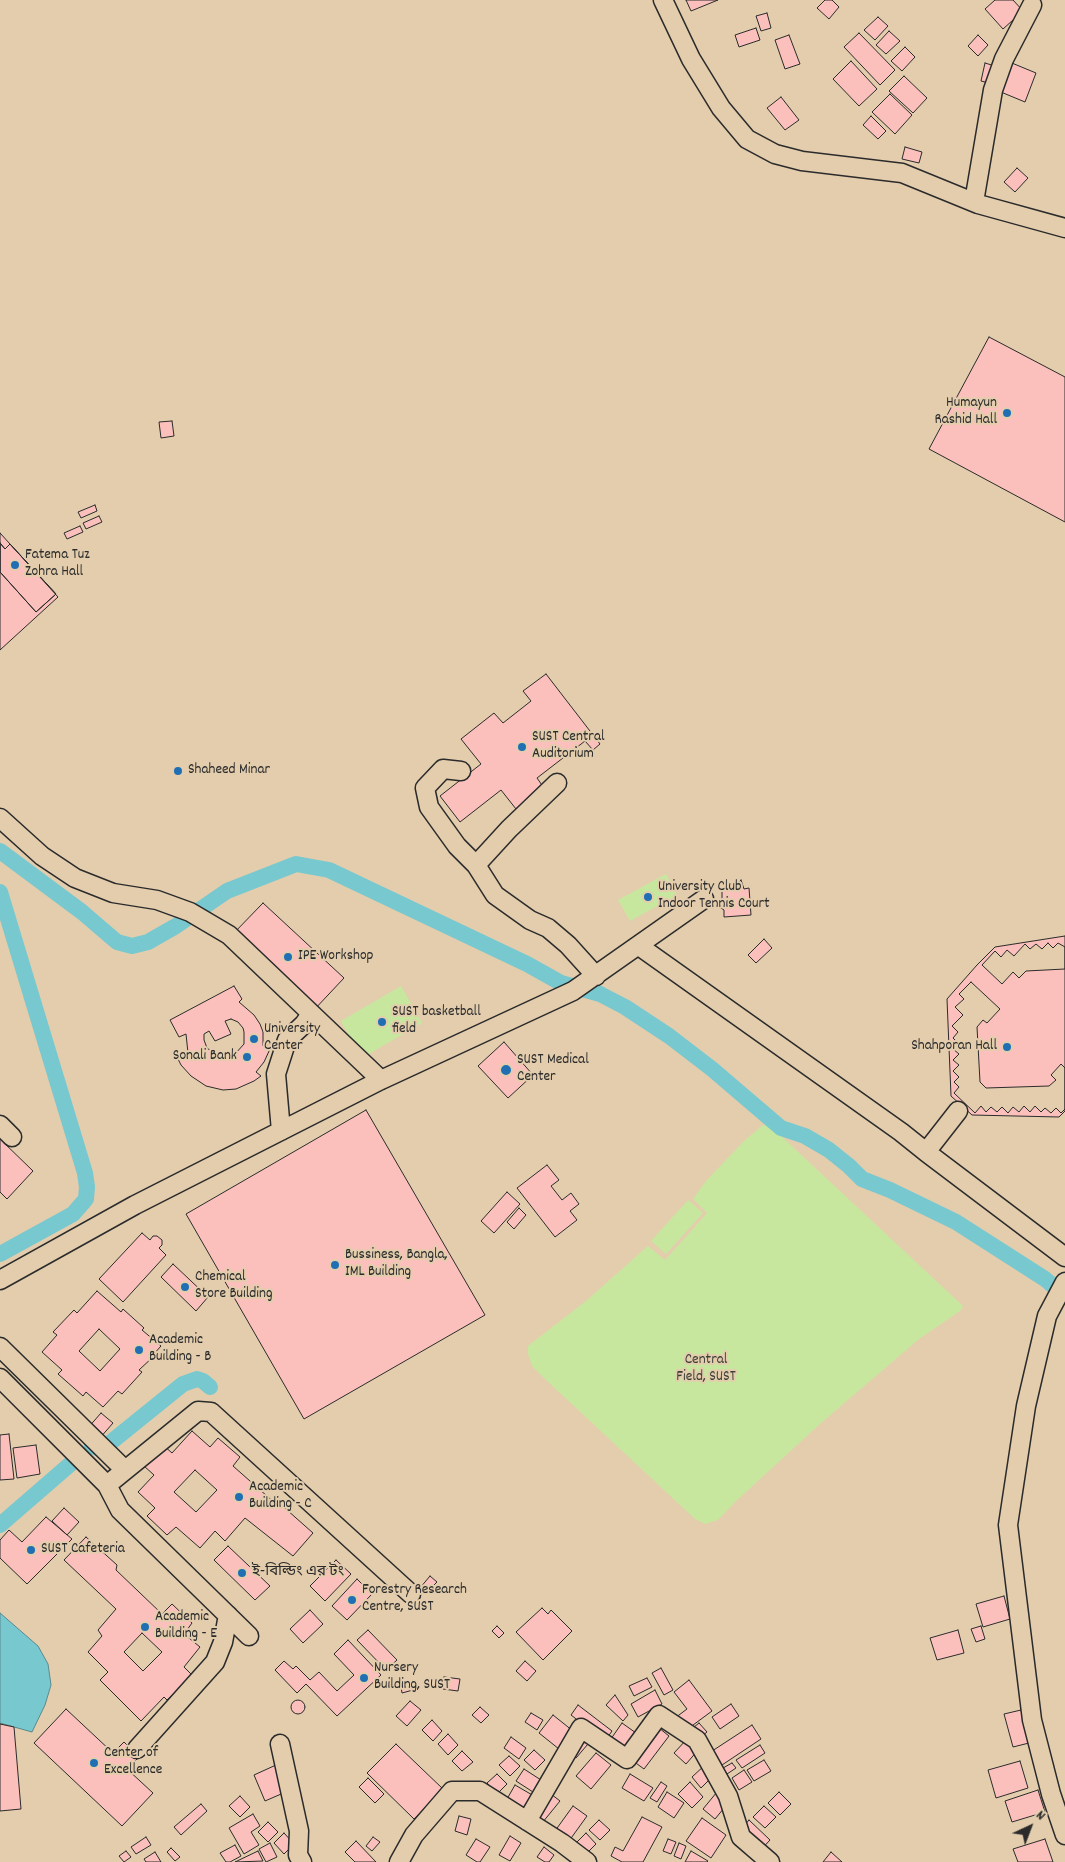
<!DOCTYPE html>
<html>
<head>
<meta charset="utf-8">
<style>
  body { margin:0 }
  #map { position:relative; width:1065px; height:1862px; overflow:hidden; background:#e3cdad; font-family:Dekko,sans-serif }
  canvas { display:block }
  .north { position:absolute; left:1005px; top:1802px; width:50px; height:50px; -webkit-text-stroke:4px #e3cdad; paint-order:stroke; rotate:43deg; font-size:14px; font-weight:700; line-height:20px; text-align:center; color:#2b2b2b }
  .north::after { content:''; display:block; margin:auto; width:18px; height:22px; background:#2b2b2b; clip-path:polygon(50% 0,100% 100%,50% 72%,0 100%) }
</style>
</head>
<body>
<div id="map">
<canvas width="1065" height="1862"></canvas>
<div class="north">N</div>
</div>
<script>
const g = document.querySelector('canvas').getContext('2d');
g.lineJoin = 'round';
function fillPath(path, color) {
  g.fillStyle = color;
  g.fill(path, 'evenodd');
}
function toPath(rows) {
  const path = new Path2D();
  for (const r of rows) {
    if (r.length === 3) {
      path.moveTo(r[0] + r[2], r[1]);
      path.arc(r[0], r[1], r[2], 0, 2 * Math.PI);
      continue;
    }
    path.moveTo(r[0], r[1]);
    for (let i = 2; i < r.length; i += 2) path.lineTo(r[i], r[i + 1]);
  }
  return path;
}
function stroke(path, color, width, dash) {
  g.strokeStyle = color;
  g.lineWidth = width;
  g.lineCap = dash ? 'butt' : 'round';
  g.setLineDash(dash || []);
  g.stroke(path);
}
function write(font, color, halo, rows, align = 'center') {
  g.font = font + ' Dekko,"Noto Sans Bengali",sans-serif';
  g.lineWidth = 4;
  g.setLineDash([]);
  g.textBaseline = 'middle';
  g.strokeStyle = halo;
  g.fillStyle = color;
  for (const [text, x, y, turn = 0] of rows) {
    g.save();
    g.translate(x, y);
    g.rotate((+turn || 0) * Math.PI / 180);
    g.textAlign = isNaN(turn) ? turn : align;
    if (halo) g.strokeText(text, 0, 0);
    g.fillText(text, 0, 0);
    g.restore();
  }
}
const green = toPath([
  [666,874,677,895,630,921,618,900],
  [401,986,422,1023,362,1058,341,1021],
  [763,1125,769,1126,780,1135,963,1306,960,1311,919,1339,821,1423,735,1502,718,1520,705,1524,695,1519,545,1379,532,1366,528,1354,528,1346,586,1301,648,1246,665,1260,707,1213,693,1199,706,1181,744,1141],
  [688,1200,703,1213,666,1254,651,1241]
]);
const water = toPath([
  [0,1613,38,1646,48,1664,51,1685,45,1705,32,1732,0,1723,0,1613]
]);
const canal = toPath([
  [0,851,82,912,117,942,132,946,148,942,176,926,227,891,296,864,329,870,527,964,561,983,600,994,625,1007,669,1036,712,1069,781,1128,805,1136,829,1150,849,1166,862,1179,890,1190,956,1222,1045,1279,1065,1296],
  [0,892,85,1173,87,1187,86,1199,73,1214,0,1254],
  [92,1446,100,1449,105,1447,183,1384,197,1379,203,1381,210,1387],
  [0,1525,75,1460]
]);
const building = toPath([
  [686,0,718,0,691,11,686,0],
  [825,0,832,0,839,7,829,19,817,8,825,0],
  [995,0,1013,0,1023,11,1003,29,985,9,995,0],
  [767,13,771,28,761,31,756,16,767,13],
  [878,17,888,26,875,40,864,30,878,17],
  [756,28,760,40,739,47,735,35,756,28],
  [889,31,900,41,886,54,876,45,889,31],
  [859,33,895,70,880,85,844,47,859,33],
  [789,35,800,64,785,69,775,40,789,35],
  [978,35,988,45,978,56,968,46,978,35],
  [905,47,915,57,902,71,891,61,905,47],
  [851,61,877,89,859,106,833,79,851,61],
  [1007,61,1036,73,1025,102,996,90,1007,61],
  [985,63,998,67,993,84,981,81,985,63],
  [904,76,927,98,913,113,889,91,904,76],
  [890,94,912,115,895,134,872,112,890,94],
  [781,97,799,120,785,130,767,108,781,97],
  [871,116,886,131,878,139,863,125,871,116],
  [905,147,922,152,919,163,902,159,905,147],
  [1017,168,1028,178,1015,192,1004,182,1017,168],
  [989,337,1065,377,1065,522,929,449,989,337],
  [172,421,174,436,161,438,159,422,172,421],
  [95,505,97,511,81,518,78,512,95,505],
  [99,516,102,522,86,529,83,523,99,516],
  [80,526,83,532,67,539,64,533,80,526],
  [0,533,58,597,0,650,0,533],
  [0,543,5,549,10,544,56,594,36,612,0,572,0,543],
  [0,543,5,549,10,544,56,594,36,612,0,572,0,543],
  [546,674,600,744,593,750,585,741,537,778,544,788,516,809,501,790,460,822,440,796,481,764,461,739,494,713,503,723,531,701,523,691,546,674],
  [741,880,744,889,749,888,751,915,724,917,724,910,718,906,722,901,722,890,733,889,741,880],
  [263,903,344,978,313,1011,232,935,263,903],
  [1065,936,1065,1111,1059,1117,972,1115,951,1096,947,999,977,965,995,947,1065,936],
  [764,939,772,948,756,963,748,955,764,939],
  [1048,943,1053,948,1058,943,1065,947,1065,969,1026,971,1019,978,1013,972,1002,984,982,965,995,951,1001,957,1007,950,1014,956,1025,944,1030,949,1036,944,1042,949,1048,943],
  [971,982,1000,1009,987,1023,983,1020,977,1027,980,1082,986,1088,1049,1086,1056,1080,1051,1075,1061,1064,1065,1068,1065,1109,1061,1113,1056,1108,1051,1113,1045,1108,1041,1112,1035,1106,1030,1112,1024,1106,1019,1112,1013,1107,1008,1113,1002,1107,997,1112,991,1107,986,1112,981,1106,975,1113,954,1093,959,1087,954,1082,959,1077,953,1071,959,1065,953,1060,959,1054,953,1049,958,1043,953,1038,958,1032,952,1026,963,1015,955,1007,964,999,959,994,971,982],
  [234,986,242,999,239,1002,254,1015,260,1024,263,1032,263,1046,270,1044,270,1049,264,1062,256,1072,261,1076,254,1081,236,1089,223,1090,206,1086,191,1076,181,1065,177,1057,188,1053,186,1034,179,1037,170,1020,234,986],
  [231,1019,238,1022,243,1028,244,1032,244,1044,235,1054,230,1057,219,1057,207,1048,204,1040,204,1034,209,1031,215,1041,231,1034,225,1021,231,1019],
  [504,1042,533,1075,508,1098,478,1066,504,1042],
  [366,1110,485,1315,304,1419,186,1214,366,1110],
  [0,1139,33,1171,7,1199,0,1192,0,1139],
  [547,1165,559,1180,551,1186,562,1200,571,1193,579,1204,570,1211,577,1220,555,1237,517,1188,547,1165],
  [507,1192,520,1204,494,1233,481,1221,507,1192],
  [519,1208,526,1215,514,1229,507,1222,519,1208],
  [142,1233,150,1240,153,1236,157,1236,162,1240,162,1245,159,1248,166,1255,123,1302,99,1279,142,1233],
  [173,1264,208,1297,196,1311,161,1277,173,1264],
  [97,1291,121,1312,123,1309,144,1328,142,1330,161,1346,153,1355,154,1356,139,1370,142,1372,122,1394,118,1391,103,1407,86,1392,83,1396,58,1374,62,1370,42,1352,57,1335,53,1332,74,1310,77,1313,97,1291],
  [99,1329,120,1349,100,1371,79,1351,99,1329],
  [101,1413,113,1423,99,1439,87,1429,101,1413],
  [192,1431,210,1447,218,1438,240,1457,233,1466,276,1504,278,1502,313,1533,293,1556,245,1518,225,1541,215,1531,200,1548,176,1527,167,1535,147,1516,155,1508,138,1492,154,1475,144,1466,163,1445,172,1453,192,1431],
  [195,1470,217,1490,196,1512,174,1492,195,1470],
  [9,1434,14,1479,0,1480,0,1435,9,1434],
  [36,1445,40,1474,17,1478,13,1448,36,1445],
  [64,1508,79,1522,67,1535,52,1521,64,1508],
  [46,1517,72,1539,27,1584,0,1558,0,1540,9,1530,22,1542,46,1517],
  [86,1537,117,1565,116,1570,162,1614,172,1604,192,1623,184,1634,200,1647,184,1667,192,1675,167,1700,164,1697,141,1721,100,1680,108,1672,88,1652,102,1636,98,1630,116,1609,64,1560,86,1537],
  [142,1633,162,1652,143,1671,124,1652,142,1633],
  [228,1546,270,1586,255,1600,214,1560,228,1546],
  [336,1560,351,1574,325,1601,310,1586,336,1560],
  [430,1576,437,1582,426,1593,420,1588,430,1576],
  [357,1579,372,1594,347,1620,332,1606,357,1579],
  [1004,1596,1010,1619,983,1627,976,1604,1004,1596],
  [542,1608,548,1614,551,1610,572,1631,543,1660,516,1632,542,1608],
  [310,1610,323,1624,303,1643,290,1629,310,1610],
  [497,1626,504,1633,499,1638,492,1631,497,1626],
  [981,1626,985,1639,976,1642,971,1629,981,1626],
  [368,1630,397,1660,386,1670,357,1640,368,1630],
  [958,1630,964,1653,937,1660,930,1638,958,1630],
  [348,1640,381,1675,337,1716,306,1684,297,1693,275,1670,284,1661,293,1669,296,1666,310,1680,319,1672,337,1691,354,1675,334,1654,348,1640],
  [525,1661,536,1671,527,1681,516,1671,525,1661],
  [661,1668,673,1690,664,1695,652,1673,661,1668],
  [444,1677,460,1679,458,1691,443,1689,444,1677],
  [647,1678,652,1687,634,1696,629,1686,647,1678],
  [689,1680,712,1711,685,1731,675,1718,687,1709,674,1692,689,1680],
  [411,1685,413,1690,402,1693,401,1687,411,1685],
  [655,1690,662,1704,638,1717,631,1704,655,1690],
  [615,1695,628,1715,623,1721,606,1705,615,1695],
  [298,1707,7],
  [410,1701,421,1710,407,1726,396,1716,410,1701],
  [731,1704,739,1716,720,1729,712,1717,731,1704],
  [578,1705,612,1731,605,1741,571,1715,578,1705],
  [480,1707,489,1715,481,1723,472,1715,480,1707],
  [66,1709,113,1753,124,1742,139,1757,127,1769,153,1793,122,1826,34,1743,66,1709],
  [1021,1710,1029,1743,1013,1747,1004,1714,1021,1710],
  [531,1713,543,1720,537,1730,525,1722,531,1713],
  [553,1715,573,1731,559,1749,539,1733,553,1715],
  [432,1720,442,1731,433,1741,422,1730,432,1720],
  [622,1723,636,1733,619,1756,606,1746,622,1723],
  [699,1723,707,1732,696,1741,688,1732,699,1723],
  [0,1724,14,1727,21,1809,0,1811,0,1724],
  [654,1724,669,1736,644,1769,629,1758,654,1724],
  [752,1725,761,1739,716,1769,706,1755,752,1725],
  [448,1734,458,1745,448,1755,438,1744,448,1734],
  [511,1737,526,1748,519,1759,504,1748,511,1737],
  [580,1737,588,1744,576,1758,568,1752,580,1737],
  [687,1739,699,1749,686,1764,674,1753,687,1739],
  [396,1744,443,1789,414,1819,367,1773,396,1744],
  [760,1745,765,1753,742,1768,736,1760,760,1745],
  [534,1750,545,1760,535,1770,524,1760,534,1750],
  [462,1751,473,1762,462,1771,452,1761,462,1751],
  [596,1753,611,1765,591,1789,576,1776,596,1753],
  [509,1756,520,1766,510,1776,499,1765,509,1756],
  [764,1760,771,1771,754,1781,747,1770,764,1760],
  [1020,1761,1028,1788,996,1798,988,1770,1020,1761],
  [732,1763,736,1768,727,1774,723,1768,732,1763],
  [276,1765,288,1791,265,1801,254,1775,276,1765],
  [705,1765,714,1775,701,1788,692,1777,705,1765],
  [524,1769,541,1780,533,1792,516,1781,524,1769],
  [744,1770,752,1782,739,1790,732,1778,744,1770],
  [497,1774,507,1784,497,1794,487,1783,497,1774],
  [630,1774,653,1788,644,1801,622,1788,630,1774],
  [368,1778,384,1794,375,1803,359,1787,368,1778],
  [661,1782,667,1786,657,1802,650,1798,661,1782],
  [690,1782,703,1797,692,1808,678,1794,690,1782],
  [515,1785,534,1796,522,1817,503,1806,515,1785],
  [1038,1790,1045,1812,1012,1822,1005,1801,1038,1790],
  [547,1791,560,1801,538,1828,525,1818,547,1791],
  [667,1792,684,1803,674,1818,658,1807,667,1792],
  [717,1792,729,1802,715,1819,703,1809,717,1792],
  [779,1792,791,1804,780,1815,768,1803,779,1792],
  [240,1796,250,1807,240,1817,229,1806,240,1796],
  [201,1804,207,1811,181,1835,174,1827,201,1804],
  [573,1806,587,1816,569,1841,555,1831,573,1806],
  [764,1806,776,1817,765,1828,753,1817,764,1806],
  [253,1814,260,1826,251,1832,259,1845,244,1854,229,1828,253,1814],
  [459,1816,471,1819,467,1835,455,1831,459,1816],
  [642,1817,662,1827,643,1862,622,1862,611,1856,615,1847,623,1851,642,1817],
  [702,1818,726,1835,711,1858,686,1841,702,1818],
  [599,1820,610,1830,600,1840,589,1830,599,1820],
  [749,1820,770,1840,758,1853,737,1834,749,1820],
  [268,1822,278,1832,268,1842,258,1832,268,1822],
  [284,1833,294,1844,284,1854,274,1843,284,1833],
  [586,1833,596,1844,586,1854,576,1843,586,1833],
  [510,1836,521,1843,510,1861,499,1855,510,1836],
  [146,1837,151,1845,136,1854,131,1847,146,1837],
  [373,1837,380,1842,372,1851,366,1846,373,1837],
  [476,1839,490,1847,480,1862,477,1862,466,1855,476,1839],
  [668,1839,676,1842,671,1854,663,1851,668,1839],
  [1045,1839,1053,1862,1018,1862,1013,1849,1045,1839],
  [356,1841,376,1862,355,1862,345,1852,356,1841],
  [270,1843,277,1857,266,1862,259,1849,270,1843],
  [679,1843,686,1846,681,1859,674,1856,679,1843],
  [235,1845,241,1856,230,1862,226,1862,220,1853,235,1845],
  [544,1847,554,1855,549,1862,545,1862,537,1857,544,1847],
  [171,1848,180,1857,175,1861,167,1852,171,1848],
  [126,1851,131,1857,124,1862,119,1856,126,1851],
  [258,1851,263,1861,235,1862,258,1851],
  [691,1851,708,1861,707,1862,685,1862,691,1851],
  [155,1852,161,1862,146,1862,144,1859,155,1852],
  [831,1852,842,1862,823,1862,831,1852]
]);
const minor = toPath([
  [663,0,691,59,721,108,747,139,775,154,802,161,902,173,978,204,1065,228],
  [974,202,993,90,1004,59,1032,5],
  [461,771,443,769,425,788,429,807,457,846,476,865],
  [557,783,509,829,476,865,495,895,530,920,548,928,568,945,596,976],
  [0,818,42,856,75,878,113,893,157,900,190,912,229,935,381,1080],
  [639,946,901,1132,926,1152],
  [958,1111,926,1152,1065,1257],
  [0,1125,12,1137],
  [281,1131,276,1074,287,1040,304,1024,311,1014],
  [0,1280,135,1205,381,1080,573,991,704,899],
  [1065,1282,1047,1316,1026,1406,1008,1525,1032,1720,1051,1794,1065,1835],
  [0,1347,125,1470],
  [0,1378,107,1485,198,1411,211,1412,411,1594],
  [107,1485,120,1510,249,1636],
  [280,1744,299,1831,298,1855,302,1862],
  [137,1749,215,1662,223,1642,228,1615],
  [527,1821,581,1728,627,1759,659,1715,697,1740,728,1796,741,1837,770,1862],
  [399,1862,414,1835,452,1791,480,1791,562,1843,587,1862]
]);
const markers = [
  [1007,413,5,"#1f6fb2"],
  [15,565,5,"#1f6fb2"],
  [522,747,5,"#1f6fb2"],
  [178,771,5,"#1f6fb2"],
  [648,897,5,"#1f6fb2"],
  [288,957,5,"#1f6fb2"],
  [382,1022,5,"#1f6fb2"],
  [254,1039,5,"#1f6fb2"],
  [1007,1047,5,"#1f6fb2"],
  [247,1057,5,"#1f6fb2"],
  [506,1070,6,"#1f6fb2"],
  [335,1265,5,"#1f6fb2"],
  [185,1287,5,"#1f6fb2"],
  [139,1350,5,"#1f6fb2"],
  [239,1497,5,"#1f6fb2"],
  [31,1550,5,"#1f6fb2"],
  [242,1573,5,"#1f6fb2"],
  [352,1600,5,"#1f6fb2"],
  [145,1627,5,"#1f6fb2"],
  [364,1678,5,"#1f6fb2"],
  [94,1763,5,"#1f6fb2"]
];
const poiNames = [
  ["Humayun",997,404,"right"],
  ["Rashid Hall",997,421,"right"],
  ["Fatema Tuz",25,556],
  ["Zohra Hall",25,573],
  ["SUST Central",532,738],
  ["Auditorium",532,755],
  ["Shaheed Minar",188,771],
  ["University Club",658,888],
  ["Indoor Tennis Court",658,905],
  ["IPE Workshop",298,957],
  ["SUST basketball",392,1013],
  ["field",392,1030],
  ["University",264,1030],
  ["Center",264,1047],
  ["Shahporan Hall",997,1047,"right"],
  ["Sonali Bank",237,1057,"right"],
  ["SUST Medical",517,1061],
  ["Center",517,1078],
  ["Bussiness, Bangla,",345,1256],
  ["IML Building",345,1273],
  ["Chemical",195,1278],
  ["Store Building",195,1295],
  ["Academic",149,1341],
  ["Building - B",149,1358],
  ["Academic",249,1488],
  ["Building - C",249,1505],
  ["SUST Cafeteria",41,1550],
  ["ই-বিল্ডিং এর টং",252,1573],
  ["Forestry Research",362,1591],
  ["Centre, SUST",362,1608],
  ["Academic",155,1618],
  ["Building - E",155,1635],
  ["Nursery",374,1669],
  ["Building, SUST",374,1686],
  ["Center of",104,1754],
  ["Excellence",104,1771]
];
const parkNames = [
  ["Central",706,1361],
  ["Field, SUST",706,1378]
];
fillPath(green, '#c8e79e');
fillPath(water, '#77c8cf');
stroke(water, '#59898d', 1);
stroke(canal, '#77c8cf', 16);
fillPath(building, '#fcc0bc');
stroke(building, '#2b2b2b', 1);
stroke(minor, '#2b2b2b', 21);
stroke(minor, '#e3cdad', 18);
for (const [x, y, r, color] of markers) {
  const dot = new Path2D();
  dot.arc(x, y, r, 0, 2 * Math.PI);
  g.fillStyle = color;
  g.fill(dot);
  stroke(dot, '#e3cdad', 2);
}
write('15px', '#2b2b2b', '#e3cdad', poiNames, 'left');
write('15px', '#3b3e36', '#e3cdad', parkNames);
</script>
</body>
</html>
